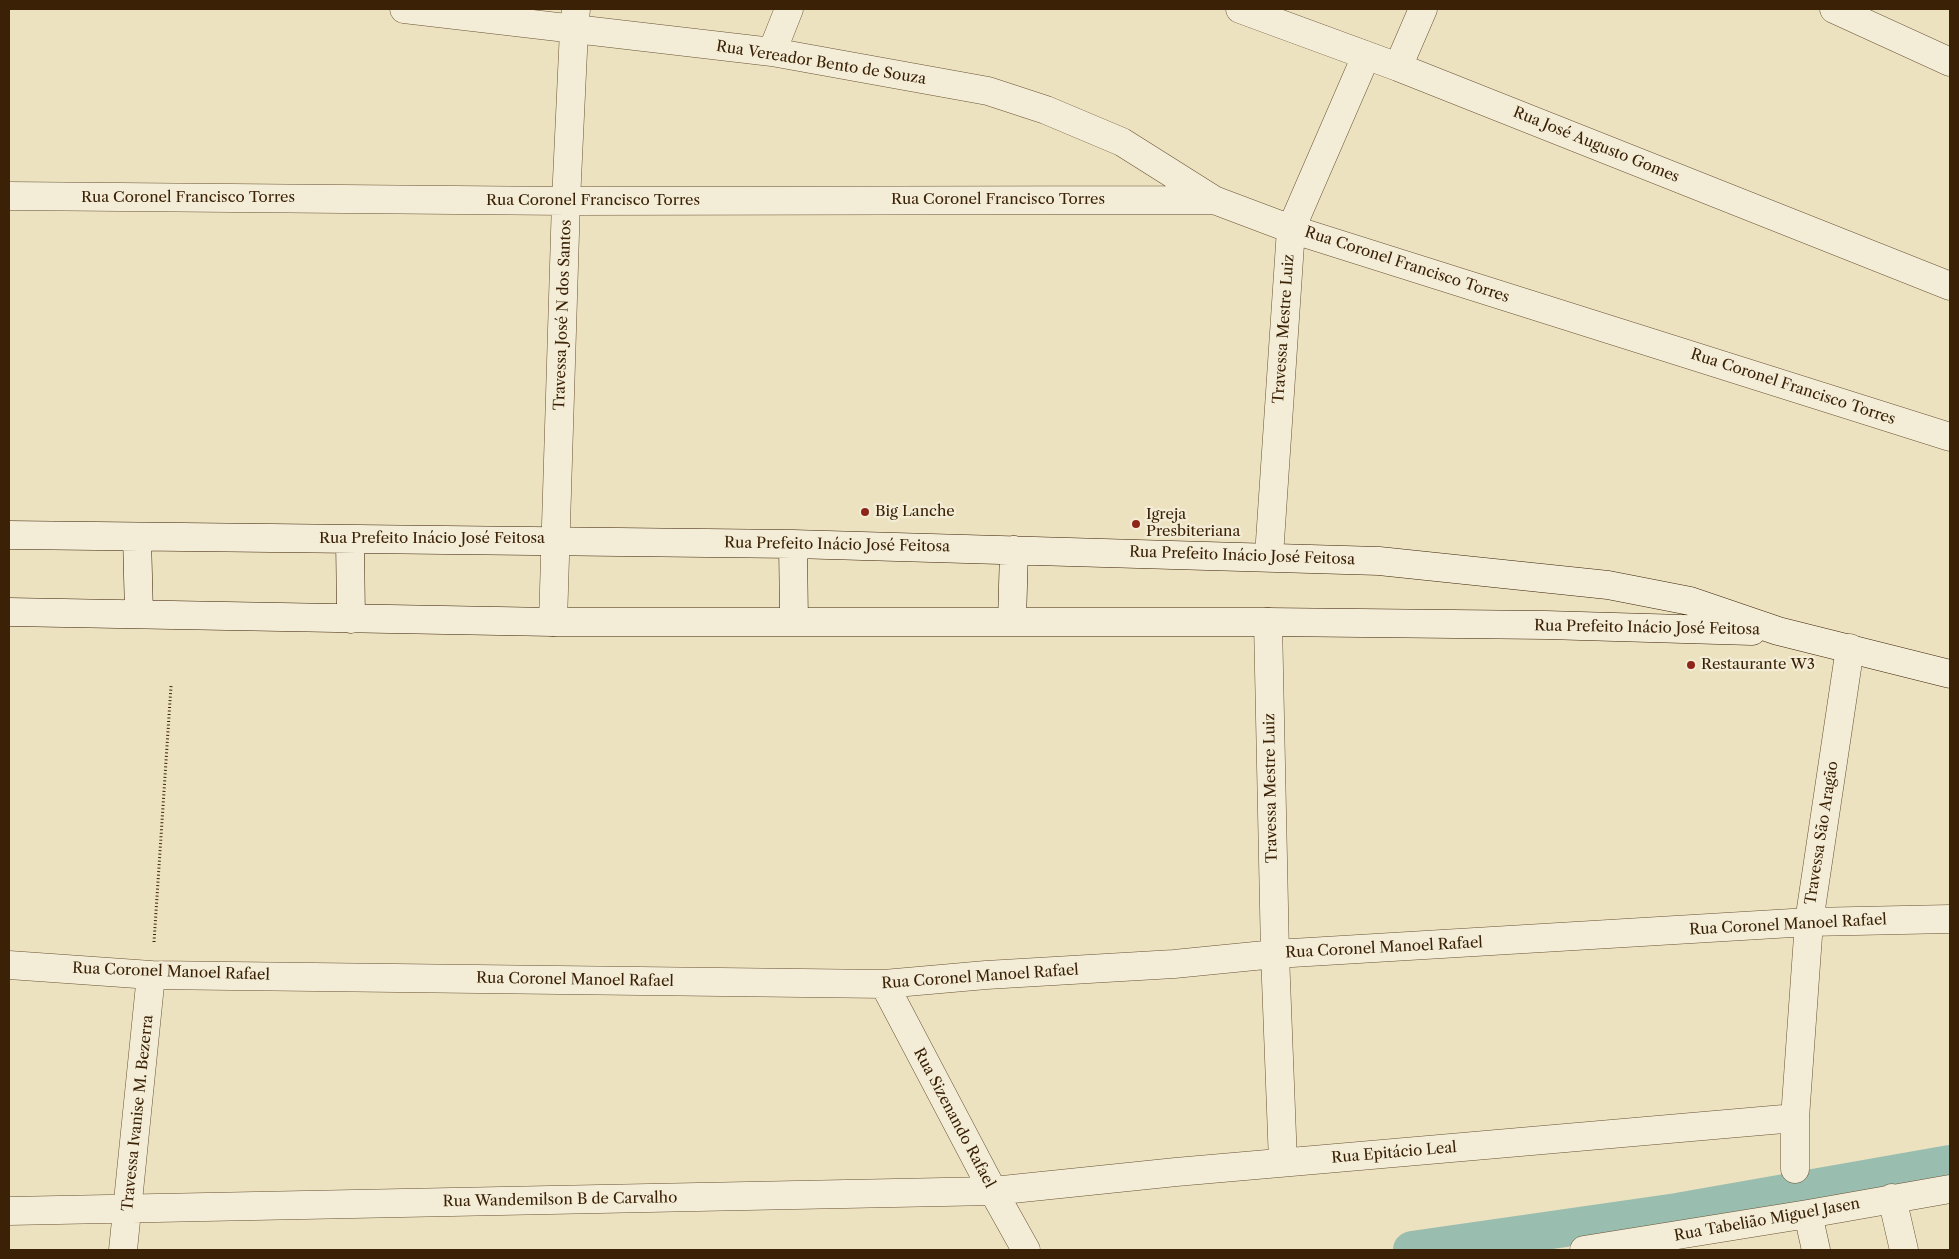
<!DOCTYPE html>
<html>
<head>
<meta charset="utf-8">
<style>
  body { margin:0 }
  #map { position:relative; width:1959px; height:1259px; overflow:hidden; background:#ede2c0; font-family:"Libre Caslon Text",serif }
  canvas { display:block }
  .frame { position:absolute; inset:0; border:10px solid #3b2206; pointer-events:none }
</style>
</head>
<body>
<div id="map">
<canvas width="1959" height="1259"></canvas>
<div class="frame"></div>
</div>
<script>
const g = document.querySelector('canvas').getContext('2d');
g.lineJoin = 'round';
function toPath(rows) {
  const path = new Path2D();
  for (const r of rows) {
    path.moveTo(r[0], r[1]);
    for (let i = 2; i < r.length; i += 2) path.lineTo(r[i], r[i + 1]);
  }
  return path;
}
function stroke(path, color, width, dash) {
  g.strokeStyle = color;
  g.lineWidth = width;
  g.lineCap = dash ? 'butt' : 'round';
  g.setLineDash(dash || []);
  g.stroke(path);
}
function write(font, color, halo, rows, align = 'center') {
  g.font = font + ' "Libre Caslon Text",serif';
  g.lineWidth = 4.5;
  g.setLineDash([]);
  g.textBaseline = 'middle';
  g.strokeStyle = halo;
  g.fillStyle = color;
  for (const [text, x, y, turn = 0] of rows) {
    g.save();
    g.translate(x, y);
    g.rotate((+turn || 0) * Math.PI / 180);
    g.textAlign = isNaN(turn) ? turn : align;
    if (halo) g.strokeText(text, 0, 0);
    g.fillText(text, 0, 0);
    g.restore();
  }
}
const canal = toPath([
  [1412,1250,1677,1212,1950,1164]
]);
const path = toPath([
  [154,942,171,686]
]);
const pedestrian = toPath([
  [1834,9,1950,62]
]);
const minor = toPath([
  [404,9,772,52,988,91,1046,110,1122,142,1214,200],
  [1240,9,1398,67,1950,286],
  [772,52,789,9],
  [1398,67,1423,9],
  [9,196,566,201,1214,200,1291,229,1950,437],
  [1269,556,1291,229,1366,56],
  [553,622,566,201,574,30,576,9],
  [1268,622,1275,954,1283,1162],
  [9,965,151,975,884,984,986,975,1174,964,1275,954,1809,922,1950,919],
  [884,984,993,1191,1026,1250],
  [1795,1169,1795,1118,1809,922,1850,648],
  [1892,1198,1904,1250],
  [9,1211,993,1191,1176,1172,1795,1118],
  [1808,1214,1816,1250],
  [123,1250,151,975],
  [1584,1250,1808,1214,1950,1189]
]);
const secondary = toPath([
  [9,535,793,544,1379,561,1608,585,1690,601,1778,631,1950,674],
  [137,537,139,614],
  [350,539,351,619],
  [793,544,794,621],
  [9,612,553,622,1268,622,1546,625,1752,631],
  [1012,622,1014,550]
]);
const markers = [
  [865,512,5,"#8f2418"],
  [1136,524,5,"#8f2418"],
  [1691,665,5,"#8f2418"]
];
const streetNames = [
  ["Rua Vereador Bento de Souza",821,63,9],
  ["Rua José Augusto Gomes",1596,145,22],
  ["Rua Coronel Francisco Torres",188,198],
  ["Rua Coronel Francisco Torres",998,200],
  ["Rua Coronel Francisco Torres",593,201],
  ["Rua Coronel Francisco Torres",1407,265,18],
  ["Travessa José N dos Santos",563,315,-88],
  ["Travessa Mestre Luiz",1284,329,-86],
  ["Rua Coronel Francisco Torres",1793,387,18],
  ["Rua Prefeito Inácio José Feitosa",432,539],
  ["Rua Prefeito Inácio José Feitosa",837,545,1],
  ["Rua Prefeito Inácio José Feitosa",1242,556,2],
  ["Rua Prefeito Inácio José Feitosa",1647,628,1],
  ["Travessa Mestre Luiz",1271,788,-91],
  ["Travessa São Aragão",1822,833,-81],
  ["Rua Coronel Manoel Rafael",1788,925,-3],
  ["Rua Coronel Manoel Rafael",1384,948,-3],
  ["Rua Coronel Manoel Rafael",171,972,2],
  ["Rua Coronel Manoel Rafael",980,977,-4],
  ["Rua Coronel Manoel Rafael",575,980,1],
  ["Travessa Ivanise M. Bezerra",138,1113,-84],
  ["Rua Sizenando Rafael",954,1118,62],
  ["Rua Epitácio Leal",1394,1153,-5],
  ["Rua Wandemilson B de Carvalho",560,1200,-1],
  ["Rua Tabelião Miguel Jasen",1767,1220,-10]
];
const poiNames = [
  ["Big Lanche",875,512],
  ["Igreja",1146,515],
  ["Presbiteriana",1146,532],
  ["Restaurante W3",1701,665]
];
stroke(canal, '#99beb0', 38);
stroke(pedestrian, '#685234', 29);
stroke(minor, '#685234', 29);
stroke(secondary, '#3b2206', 29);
stroke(path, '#3b2206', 3, [1, 2.5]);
stroke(pedestrian, '#f3ecd6', 28);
stroke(minor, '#f3ecd6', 28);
stroke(secondary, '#f3ecd6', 28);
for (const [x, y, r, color] of markers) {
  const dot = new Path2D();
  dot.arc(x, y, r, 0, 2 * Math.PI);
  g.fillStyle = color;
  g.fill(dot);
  stroke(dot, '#f3ecd6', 2);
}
write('15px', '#3b2206', '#f3ecd6', streetNames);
write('15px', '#3b2206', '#f3ecd6', poiNames, 'left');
</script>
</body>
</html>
